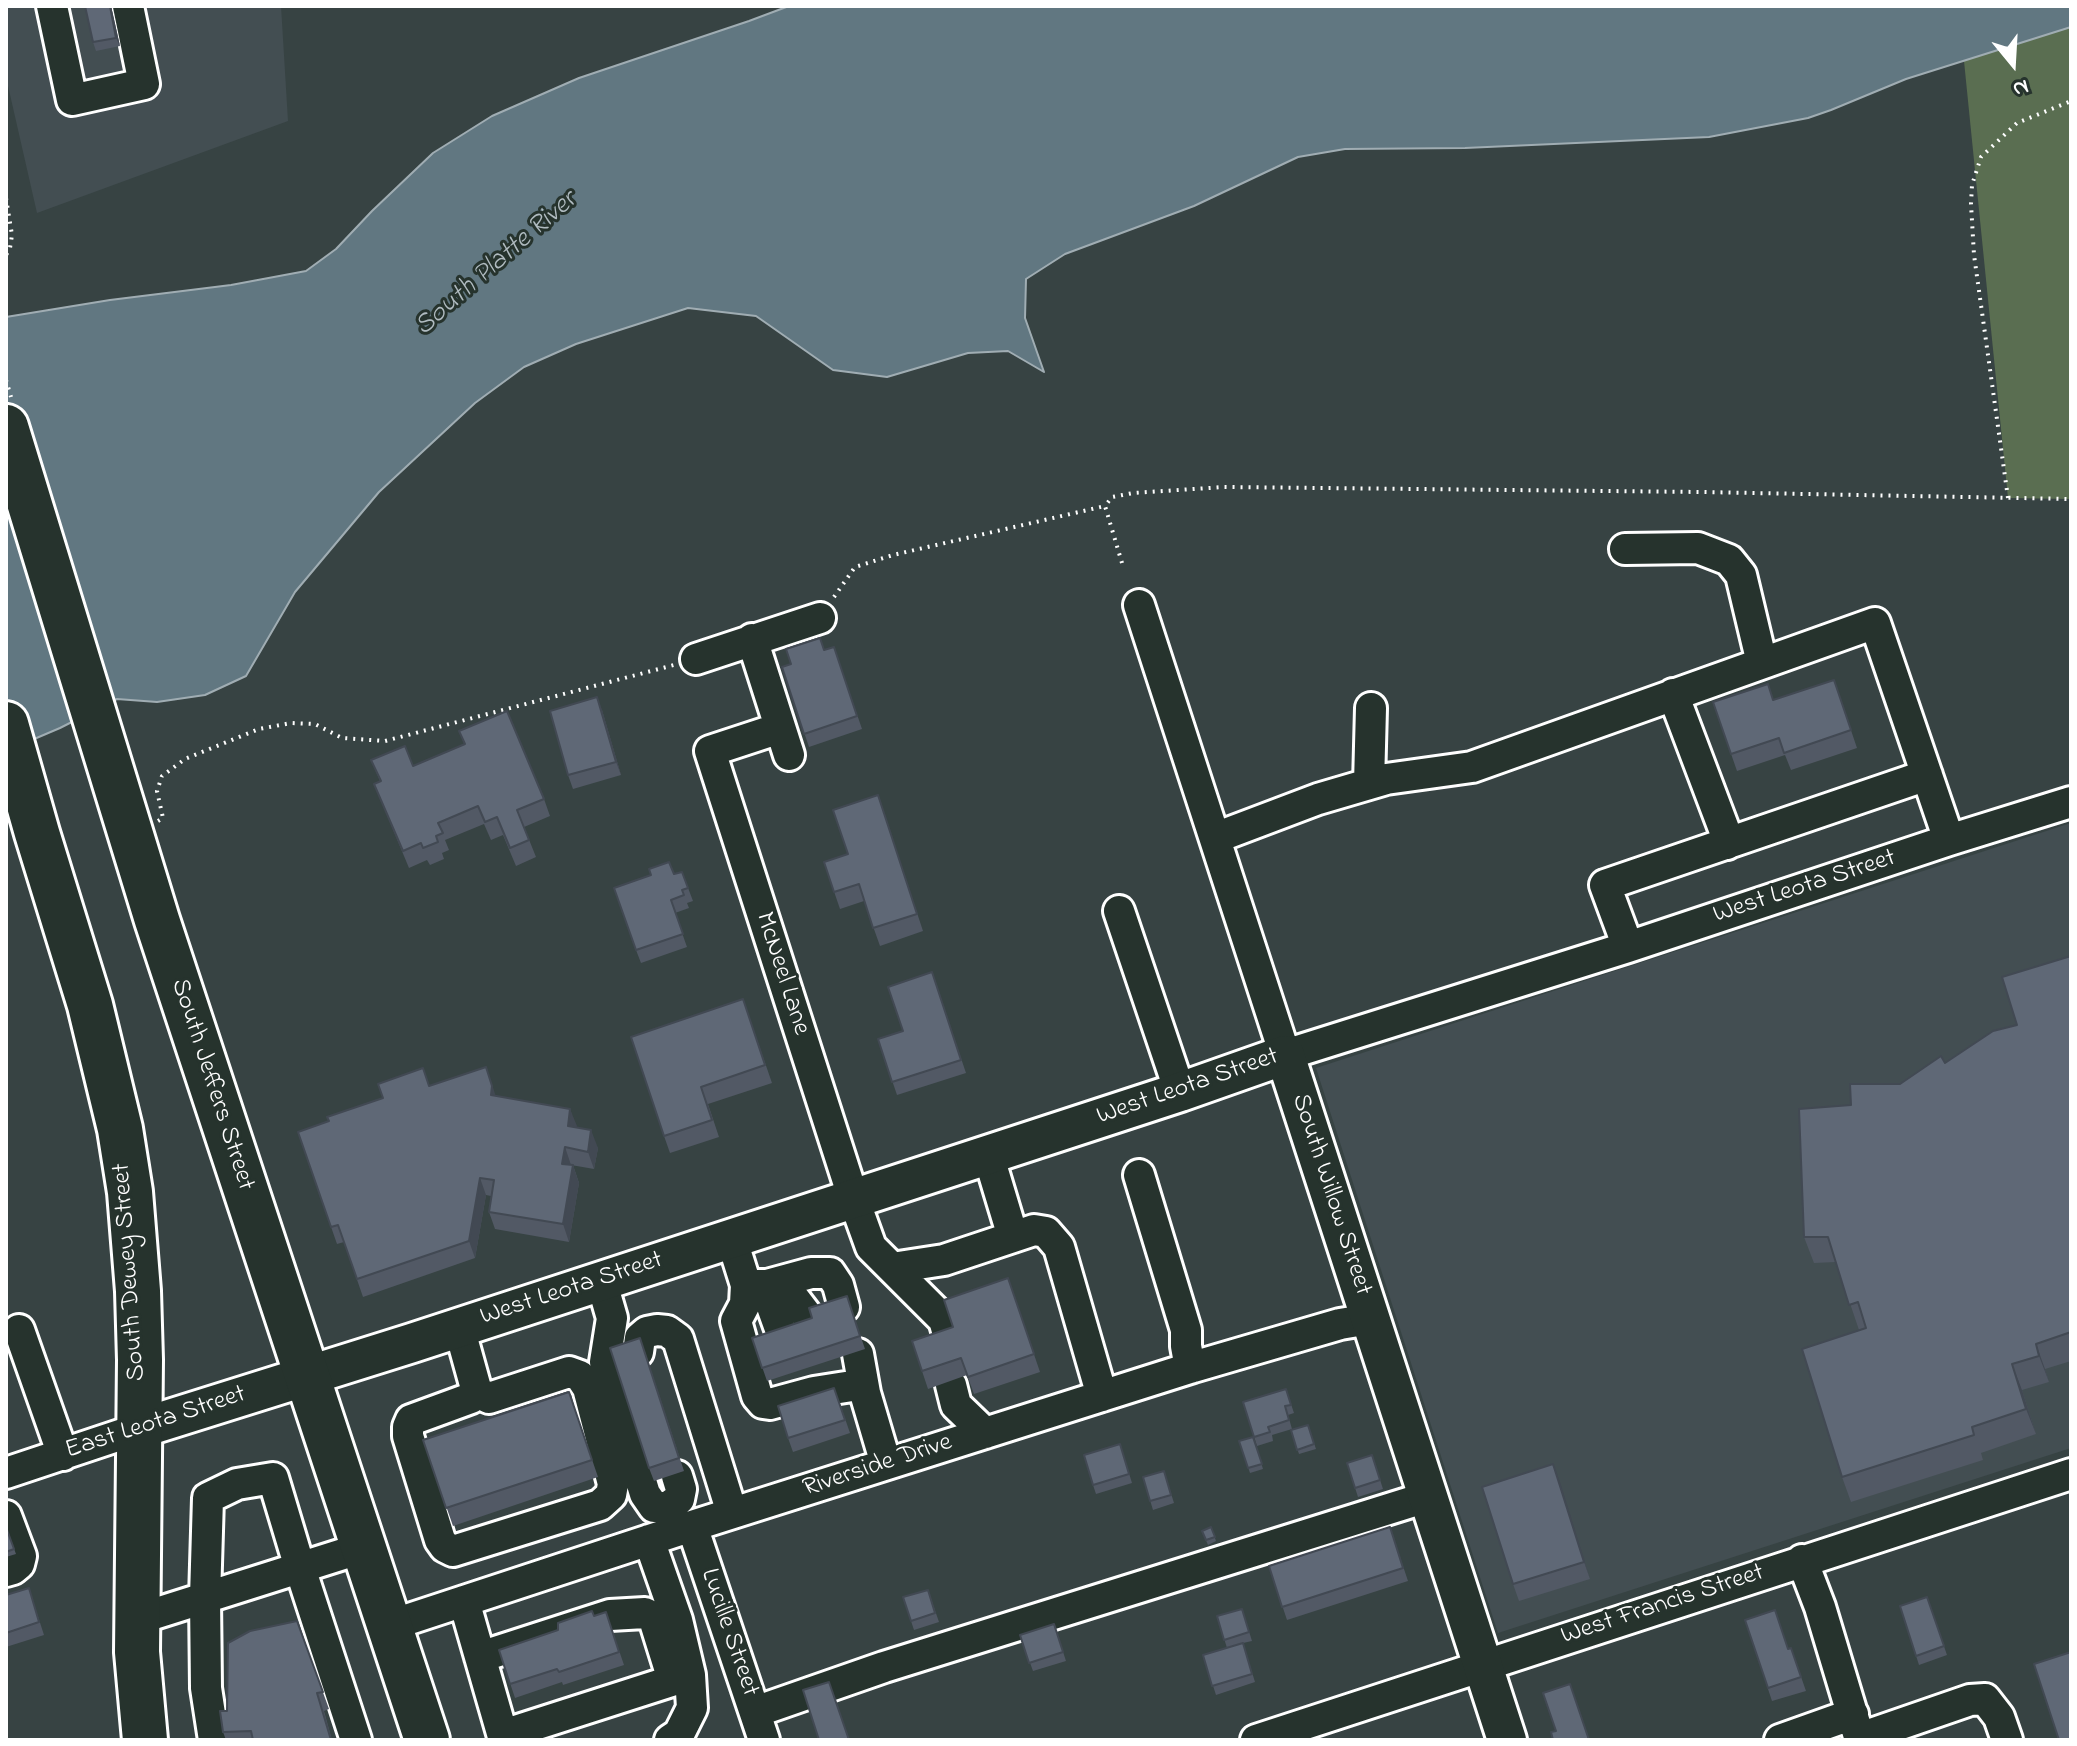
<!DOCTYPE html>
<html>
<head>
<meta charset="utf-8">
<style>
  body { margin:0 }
  #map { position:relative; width:2077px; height:1746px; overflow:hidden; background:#374343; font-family:"Indie Flower",sans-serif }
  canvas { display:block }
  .frame { position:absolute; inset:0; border:8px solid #fff; pointer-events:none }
  .north { position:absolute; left:1973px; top:24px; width:80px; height:80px; -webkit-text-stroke:6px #26332d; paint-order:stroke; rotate:162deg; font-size:22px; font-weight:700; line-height:32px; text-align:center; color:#fff }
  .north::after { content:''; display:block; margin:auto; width:28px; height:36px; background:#fff; clip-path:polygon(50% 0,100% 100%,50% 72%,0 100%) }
</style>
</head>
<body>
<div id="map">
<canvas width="2077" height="1746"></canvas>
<div class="frame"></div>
<div class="north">N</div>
</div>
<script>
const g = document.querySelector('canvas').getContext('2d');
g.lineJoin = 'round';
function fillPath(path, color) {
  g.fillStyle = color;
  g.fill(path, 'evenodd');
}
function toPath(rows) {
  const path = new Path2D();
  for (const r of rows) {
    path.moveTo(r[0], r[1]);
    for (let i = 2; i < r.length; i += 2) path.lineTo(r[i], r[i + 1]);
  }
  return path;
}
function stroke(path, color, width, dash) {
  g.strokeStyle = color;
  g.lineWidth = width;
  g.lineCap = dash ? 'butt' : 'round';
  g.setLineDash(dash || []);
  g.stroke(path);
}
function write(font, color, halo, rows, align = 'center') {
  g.font = font + ' "Indie Flower",sans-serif';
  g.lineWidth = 6;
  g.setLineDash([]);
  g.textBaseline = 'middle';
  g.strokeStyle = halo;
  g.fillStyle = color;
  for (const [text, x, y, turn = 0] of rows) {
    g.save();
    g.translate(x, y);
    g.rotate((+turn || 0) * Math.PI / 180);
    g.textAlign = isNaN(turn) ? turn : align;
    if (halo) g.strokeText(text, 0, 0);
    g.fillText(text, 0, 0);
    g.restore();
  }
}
const built = toPath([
  [6,6,281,6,288,121,37,213,6,77],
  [2071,823,2071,1448,1498,1633,1316,1068]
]);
const green = toPath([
  [2071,27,2071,499,2008,498,1964,61]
]);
const water = toPath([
  [789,6,2071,6,2071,27,1906,79,1831,110,1808,118,1709,137,1465,148,1345,149,1298,157,1194,206,1065,254,1026,279,1025,318,1044,372,1008,351,968,353,887,377,833,370,756,316,688,308,576,344,524,367,475,403,379,492,295,592,246,676,205,695,157,702,117,699,60,728,6,751,6,317,110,300,231,285,306,271,336,249,372,211,433,153,492,116,579,78,749,21,789,6]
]);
const path = toPath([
  [6,198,12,235,10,248,6,255],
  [6,380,11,397],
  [2008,498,1974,255,1971,204,1972,185,1981,157,2017,123,2071,101],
  [1122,563,1105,506,1112,497,1133,493,1224,487,1701,492,2071,499],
  [834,597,855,567,893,555,1105,506],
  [158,821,163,818,157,791,162,776,185,759,259,729,291,723,315,724,342,738,385,741,674,665]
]);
const minor = toPath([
  [52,6,72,100,144,84,128,6],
  [1625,549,1698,548,1729,560,1741,575,1762,663],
  [1139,605,1285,1055,1628,947,1949,840,2071,802],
  [752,639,789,755],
  [696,659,820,618],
  [1673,694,1724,829,1727,844],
  [780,728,710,751,853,1197,871,1247,892,1268,944,1260,1034,1230,1046,1232,1059,1247,1102,1396],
  [1369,784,1371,708],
  [1215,838,1318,799,1386,779,1472,767,1875,623,1949,840],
  [1119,911,1180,1092],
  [1628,947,1605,885,1927,775],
  [988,1154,1013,1237],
  [1139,1175,1186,1330,1186,1346,1190,1368],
  [731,1237,746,1285,745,1304,736,1321,757,1396,763,1403,770,1404,814,1392,852,1386,860,1387,865,1393,886,1464],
  [892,1268,944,1320,951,1345],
  [601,1280,612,1318,605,1362,645,1494,654,1507,668,1507,679,1499,681,1489,677,1476],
  [746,1285,767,1285,811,1273,830,1273,838,1285,844,1307],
  [746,1285,770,1301,784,1340],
  [767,1285,790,1293,809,1318,812,1331],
  [459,1327,477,1392,471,1398,411,1420,408,1427,408,1436,440,1540,445,1547,453,1551,600,1505,611,1495,613,1484,588,1388,580,1376,569,1372,489,1398,477,1392],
  [19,1330,63,1455],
  [638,1352,640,1338,647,1332,657,1330,667,1331,678,1339,732,1513],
  [858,1354,865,1393],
  [951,1385,956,1405,985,1433],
  [6,1473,138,1429],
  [6,1516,21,1556,19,1564,13,1569,6,1571],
  [692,1526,764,1740],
  [649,1540,677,1620,690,1675,692,1708,679,1734,670,1740],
  [1802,1560,1820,1607,1860,1740],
  [464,1601,504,1740],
  [138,1619,362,1548],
  [388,1626,692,1526,1193,1367,1340,1324,1370,1319],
  [480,1657,610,1615,645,1613,654,1619,673,1680],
  [755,1712,884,1667,1427,1497],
  [503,1735,690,1675],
  [1860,1738,1970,1700,1985,1699,1999,1717,2007,1740],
  [214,1740,206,1688,205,1598,208,1498,237,1484,273,1478,300,1568,356,1740],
  [1256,1740,2071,1474],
  [1780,1740,1853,1714]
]);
const major = toPath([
  [138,1429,412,1343,1180,1092,1285,1055,1507,1740]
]);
const highway = toPath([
  [6,427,157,920,427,1740],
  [6,724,37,833,90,1005,120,1129,130,1192,138,1291,140,1360,137,1652,145,1740]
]);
const wall = toPath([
  [111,6,120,46,96,51,93,42],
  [834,647,862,729,809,747,782,667],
  [1834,680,1857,748,1791,770,1785,755,1737,771,1713,702,1774,700],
  [602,710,621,775,573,789,568,775],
  [371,760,413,766,544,799,550,816,524,827,536,857,516,866,503,835,491,840,484,824,445,840,449,850,442,853,444,859,430,865,427,860,409,868,374,784,380,781],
  [878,795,923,931,880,946,864,901,840,909,824,862,848,854],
  [682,872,693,901,687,903,689,908,675,913,687,947,641,963,636,950,674,874],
  [2071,956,2071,1361,2045,1369,2049,1382,2022,1390,2036,1434,1981,1453,1983,1460,1851,1502,1842,1477,1859,1330,1836,1262,1814,1263,1804,1237,1851,1105,1945,1063,2017,1025],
  [932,972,966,1073,897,1095,878,1039,903,1031],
  [743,999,772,1083,708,1104,719,1137,670,1153,664,1136],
  [430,1086,570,1109,576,1128,598,1148,594,1169,571,1165,573,1165,579,1183,569,1242,495,1229,489,1212,491,1196,486,1195,475,1258,363,1297,344,1242,337,1244,298,1132],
  [1008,1278,1040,1372,974,1394,967,1375,928,1389,912,1341,953,1327],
  [847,1296,865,1349,767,1381,752,1338,812,1318],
  [645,1352,684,1471,654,1481,649,1468],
  [1286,1389,1294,1413,1288,1415,1292,1429,1272,1435,1273,1441,1257,1446,1243,1402],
  [569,1392,598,1477,453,1526,423,1440],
  [839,1401,850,1433,793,1452,788,1438],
  [1308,1425,1316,1449,1299,1454,1291,1430],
  [1253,1437,1263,1469,1250,1473,1239,1441],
  [1120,1444,1132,1483,1096,1494,1093,1485],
  [1372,1455,1383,1489,1358,1497,1347,1463],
  [1553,1464,1590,1579,1519,1601,1513,1584],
  [1164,1471,1174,1503,1153,1510,1143,1477],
  [6,1527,16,1554,6,1557],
  [1211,1527,1216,1541,1208,1545,1202,1531],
  [1390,1527,1408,1581,1287,1620,1269,1566],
  [928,1590,939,1622,914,1630,903,1597],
  [6,1595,33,1601,44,1635,6,1647],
  [1927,1597,1947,1655,1919,1665,1900,1606],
  [1242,1609,1252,1641,1243,1643,1255,1682,1216,1695,1203,1655,1227,1648,1217,1616],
  [606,1612,624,1665,563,1685,562,1682,515,1698,499,1650,558,1630],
  [1745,1620,1788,1649,1791,1648,1806,1691,1772,1701],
  [297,1621,329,1709,324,1711,332,1740,226,1740,223,1732,227,1711],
  [1054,1624,1066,1661,1033,1671,1020,1635]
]);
const shadedWall = toPath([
  [110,6,111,6,120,46,116,38],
  [597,697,602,710,621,775,616,762],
  [486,1067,492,1084,498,1104,491,1095],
  [570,1109,577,1126,574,1144,568,1126],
  [591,1130,598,1148,594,1169,588,1152],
  [565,1147,571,1165,562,1164],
  [573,1165,579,1183,569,1242,563,1224],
  [480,1178,486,1195,475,1258,469,1241],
  [2036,1344,2045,1369,2049,1382,2039,1356],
  [2012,1364,2022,1390,2036,1434,2026,1409],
  [1553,1464,1560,1482,1590,1579,1584,1562]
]);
const building = toPath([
  [85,6,110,6,116,38,93,42,85,6],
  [820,638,824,650,834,647,857,716,804,734,782,667,791,664,786,649,820,638],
  [1834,680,1851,730,1784,753,1779,738,1731,754,1713,702,1768,684,1773,700,1834,680],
  [597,697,616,762,568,775,550,711,597,697],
  [507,711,544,799,517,810,529,840,510,848,497,817,485,822,478,806,438,823,443,833,436,836,438,842,423,848,421,843,403,851,374,784,381,781,371,760,405,746,413,766,465,744,459,731,507,711],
  [878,795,917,914,873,928,859,884,834,892,824,862,848,854,833,810,878,795],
  [669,862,674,874,682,872,688,888,682,890,684,895,671,900,683,934,636,950,614,888,651,875,649,869,669,862],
  [2071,956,2071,1332,2036,1344,2039,1356,2012,1364,2026,1409,1972,1427,1974,1435,1842,1477,1802,1349,1866,1328,1858,1302,1849,1305,1828,1237,1804,1237,1799,1109,1851,1105,1850,1084,1900,1084,1941,1056,1945,1063,1993,1031,2017,1025,2002,977,2071,956],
  [932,972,961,1060,892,1082,878,1039,903,1031,888,987,932,972],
  [743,999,765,1065,701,1087,712,1120,664,1136,631,1037,743,999],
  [486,1067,492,1086,491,1095,570,1109,568,1126,591,1130,588,1152,565,1147,562,1164,573,1165,563,1224,489,1212,494,1180,480,1178,469,1241,357,1279,338,1225,331,1227,298,1132,329,1121,327,1117,383,1098,378,1084,423,1068,429,1086,486,1067],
  [1008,1278,1034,1354,968,1377,961,1358,922,1371,912,1341,953,1327,944,1300,1008,1278],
  [847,1296,860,1336,762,1368,752,1338,812,1318,809,1308,847,1296],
  [640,1338,679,1458,649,1468,610,1348,640,1338],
  [834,1388,845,1420,788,1438,778,1406,834,1388],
  [1286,1389,1291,1405,1285,1406,1289,1420,1268,1427,1270,1432,1254,1437,1243,1402,1286,1389],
  [569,1392,592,1460,446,1508,423,1440,569,1392],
  [1308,1425,1314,1444,1297,1450,1291,1430,1308,1425],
  [1253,1437,1262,1464,1248,1468,1239,1441,1253,1437],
  [1120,1444,1129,1474,1093,1485,1084,1455,1120,1444],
  [1372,1455,1380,1480,1355,1488,1347,1463,1372,1455],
  [1553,1464,1584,1562,1513,1584,1482,1487,1553,1464],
  [1164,1471,1171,1495,1150,1501,1143,1477,1164,1471],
  [6,1527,14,1549,6,1552,6,1527],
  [1211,1527,1215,1537,1206,1540,1202,1531,1211,1527],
  [1390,1527,1403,1568,1282,1607,1269,1566,1390,1527],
  [29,1588,39,1622,6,1633,6,1595,29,1588],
  [928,1590,935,1613,911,1621,903,1597,928,1590],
  [1927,1597,1944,1646,1916,1656,1900,1606,1927,1597],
  [1242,1609,1249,1632,1224,1640,1217,1616,1242,1609],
  [1775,1610,1788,1649,1791,1648,1801,1677,1768,1688,1745,1620,1775,1610],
  [592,1611,594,1616,606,1612,619,1652,559,1672,557,1669,510,1684,499,1650,558,1630,558,1623,592,1611],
  [297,1621,323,1692,317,1693,331,1740,253,1740,251,1731,223,1732,220,1711,227,1711,228,1643,250,1631,297,1621],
  [1054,1624,1063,1652,1029,1663,1020,1635,1054,1624],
  [1243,1643,1252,1674,1212,1686,1203,1655,1243,1643],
  [2071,1652,2071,1740,2059,1740,2034,1664,2071,1652],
  [829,1682,849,1740,819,1740,803,1690,829,1682],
  [1570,1684,1589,1740,1553,1740,1551,1732,1556,1731,1543,1693,1570,1684]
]);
const streetNames = [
  ["West Leota Street",1805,888,-18],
  ["McNeel Lane",781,974,72],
  ["South Jeffers Street",211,1085,72],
  ["West Leota Street",1188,1088,-19],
  ["South Willow Street",1330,1195,72],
  ["South Dewey Street",131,1272,-94],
  ["West Leota Street",572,1290,-18],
  ["East Leota Street",156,1424,-18],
  ["Riverside Drive",878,1467,-18],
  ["West Francis Street",1663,1606,-18],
  ["Lucille Street",728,1633,71]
];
const waterNames = [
  ["South Platte River",497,265,-41]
];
fillPath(built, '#434e52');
fillPath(green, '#5a6e51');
fillPath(water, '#617781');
stroke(water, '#a0adb3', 2);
stroke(minor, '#fff', 36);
stroke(major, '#fff', 44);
stroke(highway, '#fff', 50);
stroke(path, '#fff', 4, [2, 6]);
stroke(minor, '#26332d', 30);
stroke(major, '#26332d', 38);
stroke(highway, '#26332d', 44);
fillPath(wall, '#525965');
fillPath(shadedWall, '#424953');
fillPath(building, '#5f6876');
stroke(building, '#424953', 2);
write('26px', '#fff', '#26332d', streetNames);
write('italic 28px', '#b0bbc0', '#26332d', waterNames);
</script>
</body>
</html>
